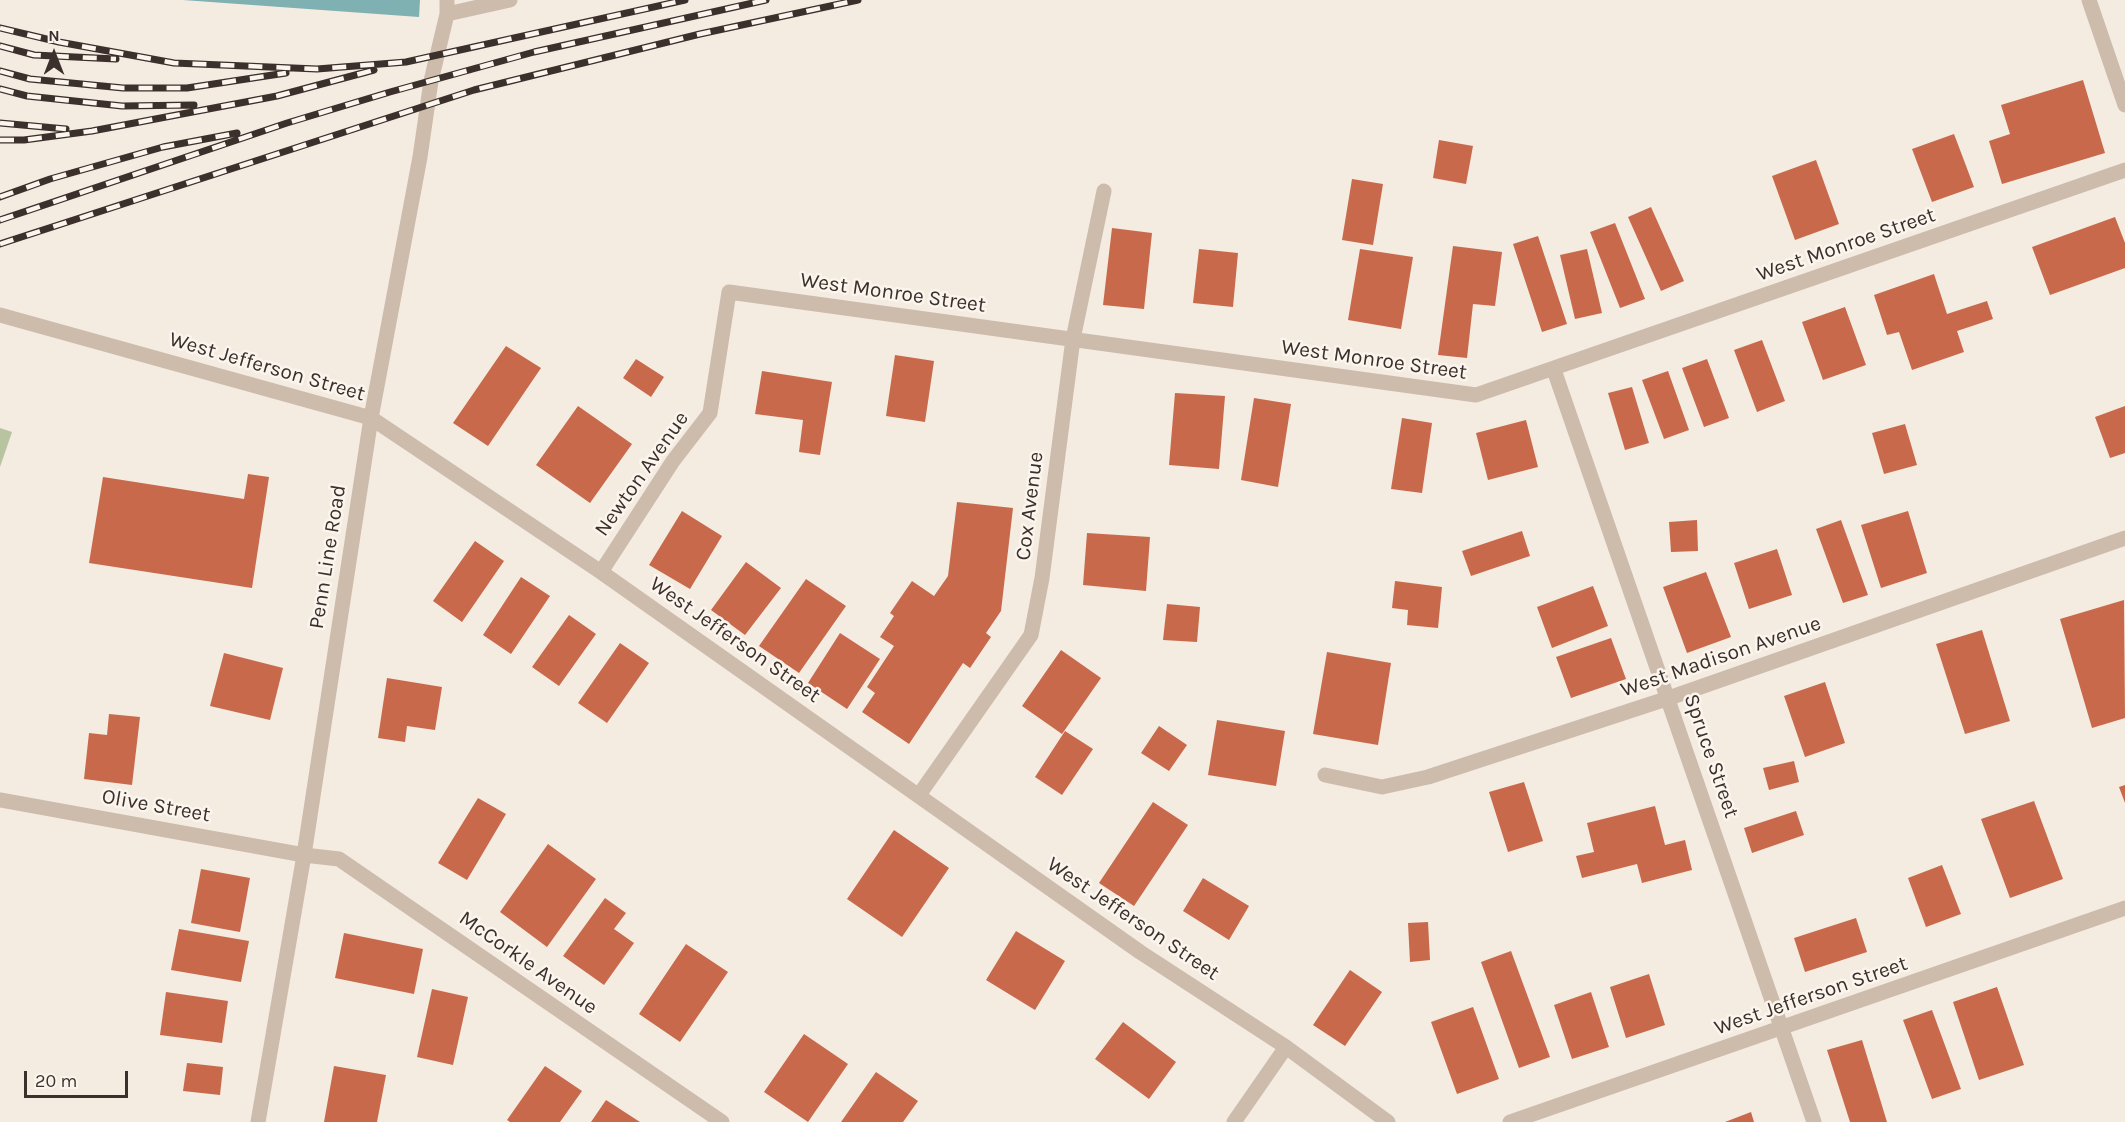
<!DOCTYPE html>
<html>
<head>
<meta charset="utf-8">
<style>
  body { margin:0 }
  #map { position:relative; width:2125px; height:1122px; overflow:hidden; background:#f4ebe1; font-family:Karla,sans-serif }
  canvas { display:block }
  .north { position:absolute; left:24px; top:24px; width:60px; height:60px; -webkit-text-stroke:4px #fbf5ee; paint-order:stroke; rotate:0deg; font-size:16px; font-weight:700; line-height:24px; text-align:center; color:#3b302b }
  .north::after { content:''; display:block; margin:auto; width:21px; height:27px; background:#3b302b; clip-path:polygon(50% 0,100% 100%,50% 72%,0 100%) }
  .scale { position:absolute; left:24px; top:1071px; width:104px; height:27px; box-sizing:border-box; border:3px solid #3b302b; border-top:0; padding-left:8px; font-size:18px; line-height:21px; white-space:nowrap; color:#3b302b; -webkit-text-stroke:4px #fbf5ee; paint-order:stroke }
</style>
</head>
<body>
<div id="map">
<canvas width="2125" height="1122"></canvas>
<div class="north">N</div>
<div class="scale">20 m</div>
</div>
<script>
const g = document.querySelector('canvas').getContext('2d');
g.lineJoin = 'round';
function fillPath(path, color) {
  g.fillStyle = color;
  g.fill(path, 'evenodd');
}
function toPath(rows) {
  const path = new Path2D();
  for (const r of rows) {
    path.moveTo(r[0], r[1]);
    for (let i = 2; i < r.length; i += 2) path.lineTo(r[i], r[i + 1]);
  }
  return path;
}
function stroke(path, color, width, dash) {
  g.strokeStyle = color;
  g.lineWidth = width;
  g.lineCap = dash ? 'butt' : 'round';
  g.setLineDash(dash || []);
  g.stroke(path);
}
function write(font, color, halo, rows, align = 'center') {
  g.font = font + ' Karla,sans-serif';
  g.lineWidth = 5;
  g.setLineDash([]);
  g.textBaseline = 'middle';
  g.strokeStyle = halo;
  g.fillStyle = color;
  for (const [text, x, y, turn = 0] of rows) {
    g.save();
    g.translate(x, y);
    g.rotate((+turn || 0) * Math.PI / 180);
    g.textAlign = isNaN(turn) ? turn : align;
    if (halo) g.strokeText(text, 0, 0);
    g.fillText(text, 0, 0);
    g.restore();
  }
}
const green = toPath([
  [0,428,12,432,0,467]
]);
const water = toPath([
  [183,0,420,0,419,17]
]);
const building = toPath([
  [2083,80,2105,153,2002,184,1989,141,2010,134,2001,105],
  [1954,134,1974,187,1932,202,1912,149],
  [1439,140,1473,146,1466,184,1433,178],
  [1816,160,1839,224,1795,240,1772,176],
  [1352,179,1383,184,1373,245,1342,240],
  [1651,207,1684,281,1661,291,1628,217],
  [2115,217,2125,243,2125,268,2050,295,2032,247],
  [1615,223,1645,299,1620,308,1590,232],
  [1112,228,1152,233,1144,309,1103,305],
  [1538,236,1567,324,1542,332,1513,244],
  [1453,246,1502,252,1495,306,1473,304,1467,358,1438,355],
  [1199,249,1238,253,1233,307,1193,303],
  [1360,249,1413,257,1401,329,1348,320],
  [1587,249,1602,313,1575,319,1560,255],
  [1934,274,1947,314,1987,301,1993,319,1957,331,1964,352,1912,370,1899,332,1887,335,1874,295],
  [1845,307,1866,365,1823,380,1802,322],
  [1762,340,1785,401,1757,412,1734,350],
  [506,346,541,368,488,446,453,423],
  [895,355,934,361,925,422,886,416],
  [636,359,664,377,651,397,623,378],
  [1707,359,1729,418,1704,427,1682,368],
  [762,371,832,382,820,455,799,452,803,420,755,414],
  [1668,371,1689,430,1664,439,1642,380],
  [1632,387,1649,443,1625,450,1608,393],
  [1175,393,1225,396,1219,469,1169,465],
  [1254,398,1291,404,1278,487,1241,480],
  [578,406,632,444,590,503,536,465],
  [2125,406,2125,453,2110,458,2095,417],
  [1402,418,1432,423,1422,493,1391,489],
  [1526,420,1538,467,1488,480,1476,433],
  [1905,424,1917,465,1884,474,1872,433],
  [248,474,269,477,252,588,89,563,103,477,244,499],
  [957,502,1013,508,1001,611,986,633,991,637,970,668,963,663,909,744,862,712,875,693,867,687,894,646,880,637,894,616,890,613,912,581,934,596,948,576],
  [682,511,722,536,690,589,649,565],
  [1908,511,1927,573,1881,588,1861,525],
  [1697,520,1698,551,1671,552,1669,522],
  [1841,520,1868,595,1843,603,1816,529],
  [1522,531,1530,556,1471,576,1462,551],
  [1087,533,1150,537,1146,591,1083,585],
  [475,541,504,561,462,622,433,601],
  [1777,549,1792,595,1749,609,1734,563],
  [746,562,781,588,745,635,711,610],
  [1706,572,1731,637,1687,653,1663,587],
  [521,577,550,596,511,654,483,635],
  [806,579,846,606,799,673,759,646],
  [1395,581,1442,587,1438,628,1407,625,1408,610,1392,608],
  [1593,586,1608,626,1552,648,1537,607],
  [2124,600,2125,718,2092,728,2060,619],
  [1167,604,1200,607,1197,642,1163,640],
  [569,615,596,634,559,686,532,667],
  [1982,630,2010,721,1965,734,1936,644],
  [840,633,880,659,847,709,808,683],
  [1611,638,1626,679,1571,698,1556,657],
  [620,643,649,663,607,723,578,703],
  [1061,650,1101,678,1062,734,1022,706],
  [1327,652,1391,663,1378,745,1313,734],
  [224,653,283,668,270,720,210,706],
  [387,678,442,687,435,730,407,726,405,742,378,738],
  [1825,682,1845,743,1805,757,1784,696],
  [109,714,140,717,132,785,84,779,89,733,107,735],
  [1217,720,1285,731,1276,786,1208,775],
  [1159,726,1187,745,1169,771,1141,753],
  [1065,731,1093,749,1062,795,1035,777],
  [1794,761,1799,782,1769,790,1763,768],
  [1524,782,1543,841,1508,852,1489,792],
  [2125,785,2125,803,2119,787],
  [478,798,506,814,467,880,438,863],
  [2034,801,2063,879,2010,898,1981,819],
  [1153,802,1188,825,1134,906,1099,883],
  [1655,806,1665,845,1685,840,1692,870,1642,883,1637,864,1582,878,1576,856,1594,852,1587,823],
  [1796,811,1804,835,1752,853,1744,828],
  [894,830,949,868,902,937,847,899],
  [548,844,596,879,547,947,500,912],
  [1942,865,1961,914,1926,927,1908,878],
  [201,869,250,878,240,932,191,923],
  [1203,878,1249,906,1229,940,1183,911],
  [605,898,626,913,614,929,634,943,604,985,563,956],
  [1856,918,1867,952,1805,972,1794,938],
  [1428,922,1430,960,1410,962,1408,923],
  [179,929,249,941,241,982,171,970],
  [1016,931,1065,961,1035,1010,986,980],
  [344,933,423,949,414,994,335,978],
  [686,944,728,972,680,1042,639,1014],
  [1511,951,1550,1057,1519,1068,1481,962],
  [1350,970,1382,992,1345,1046,1313,1025],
  [1649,974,1665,1025,1626,1038,1610,987],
  [1997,987,2024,1065,1979,1080,1953,1002],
  [432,989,468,997,453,1065,417,1057],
  [166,992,228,1001,222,1043,160,1035],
  [1591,992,1609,1047,1572,1059,1554,1005],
  [1473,1007,1499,1079,1457,1094,1431,1022],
  [1932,1010,1961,1089,1932,1099,1903,1020],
  [1123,1022,1176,1062,1149,1099,1095,1059],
  [804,1034,848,1064,808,1122,764,1092],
  [1862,1040,1887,1122,1850,1122,1827,1050],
  [187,1063,223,1067,220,1095,183,1091],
  [334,1066,386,1075,377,1122,324,1122],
  [545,1066,582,1091,560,1122,510,1122,507,1120],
  [876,1072,918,1101,903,1122,841,1122],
  [606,1100,640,1122,591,1122],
  [1751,1112,1754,1122,1725,1122]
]);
const minor = toPath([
  [2089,0,2125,105],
  [447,14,510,0],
  [0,315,371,418,601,572,1140,952,1286,1047,1388,1122],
  [1554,370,1814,1122],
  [601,572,673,461,710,413,729,292,1476,395,2125,170],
  [1325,775,1382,787,1428,777,1669,698,2125,538],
  [919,795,1031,635,1042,578,1073,339,1104,191],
  [0,800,304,855,339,859,722,1122],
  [258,1122,304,855,371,418,420,157,431,81,447,14,447,0],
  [1234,1122,1286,1047],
  [1510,1122,2125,908]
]);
const rail = toPath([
  [0,28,59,42,174,63,317,69,406,62,685,0],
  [0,46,34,55,116,59],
  [0,71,30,79,123,88,187,88,286,73],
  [0,89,27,96,122,106,194,105],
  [0,123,66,129],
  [0,140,24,140,92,131,277,96,374,70],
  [0,197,50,179,163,147,237,133],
  [0,220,287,123,390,92,534,52,766,0],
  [0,244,474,90,700,34,858,0]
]);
const streetNames = [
  ["West Monroe Street",1846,245,-19],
  ["West Monroe Street",893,293,8],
  ["West Monroe Street",1374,360,8],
  ["West Jefferson Street",267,367,16],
  ["Newton Avenue",642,474,-55],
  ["Cox Avenue",1030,506,-83],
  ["Penn Line Road",328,557,-81],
  ["West Jefferson Street",735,640,35],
  ["West Madison Avenue",1721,657,-19],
  ["Spruce Street",1711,756,71],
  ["Olive Street",156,806,10],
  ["West Jefferson Street",1133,919,34],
  ["McCorkle Avenue",528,963,35],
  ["West Jefferson Street",1811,996,-19]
];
fillPath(green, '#b8c4a0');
fillPath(water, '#7fb0b2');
fillPath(building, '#c8694b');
stroke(minor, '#cdbbac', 15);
stroke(rail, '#3b302b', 7);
stroke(rail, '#fbf5ee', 4.5, [14]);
write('21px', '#3b302b', '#fbf5ee', streetNames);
</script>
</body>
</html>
